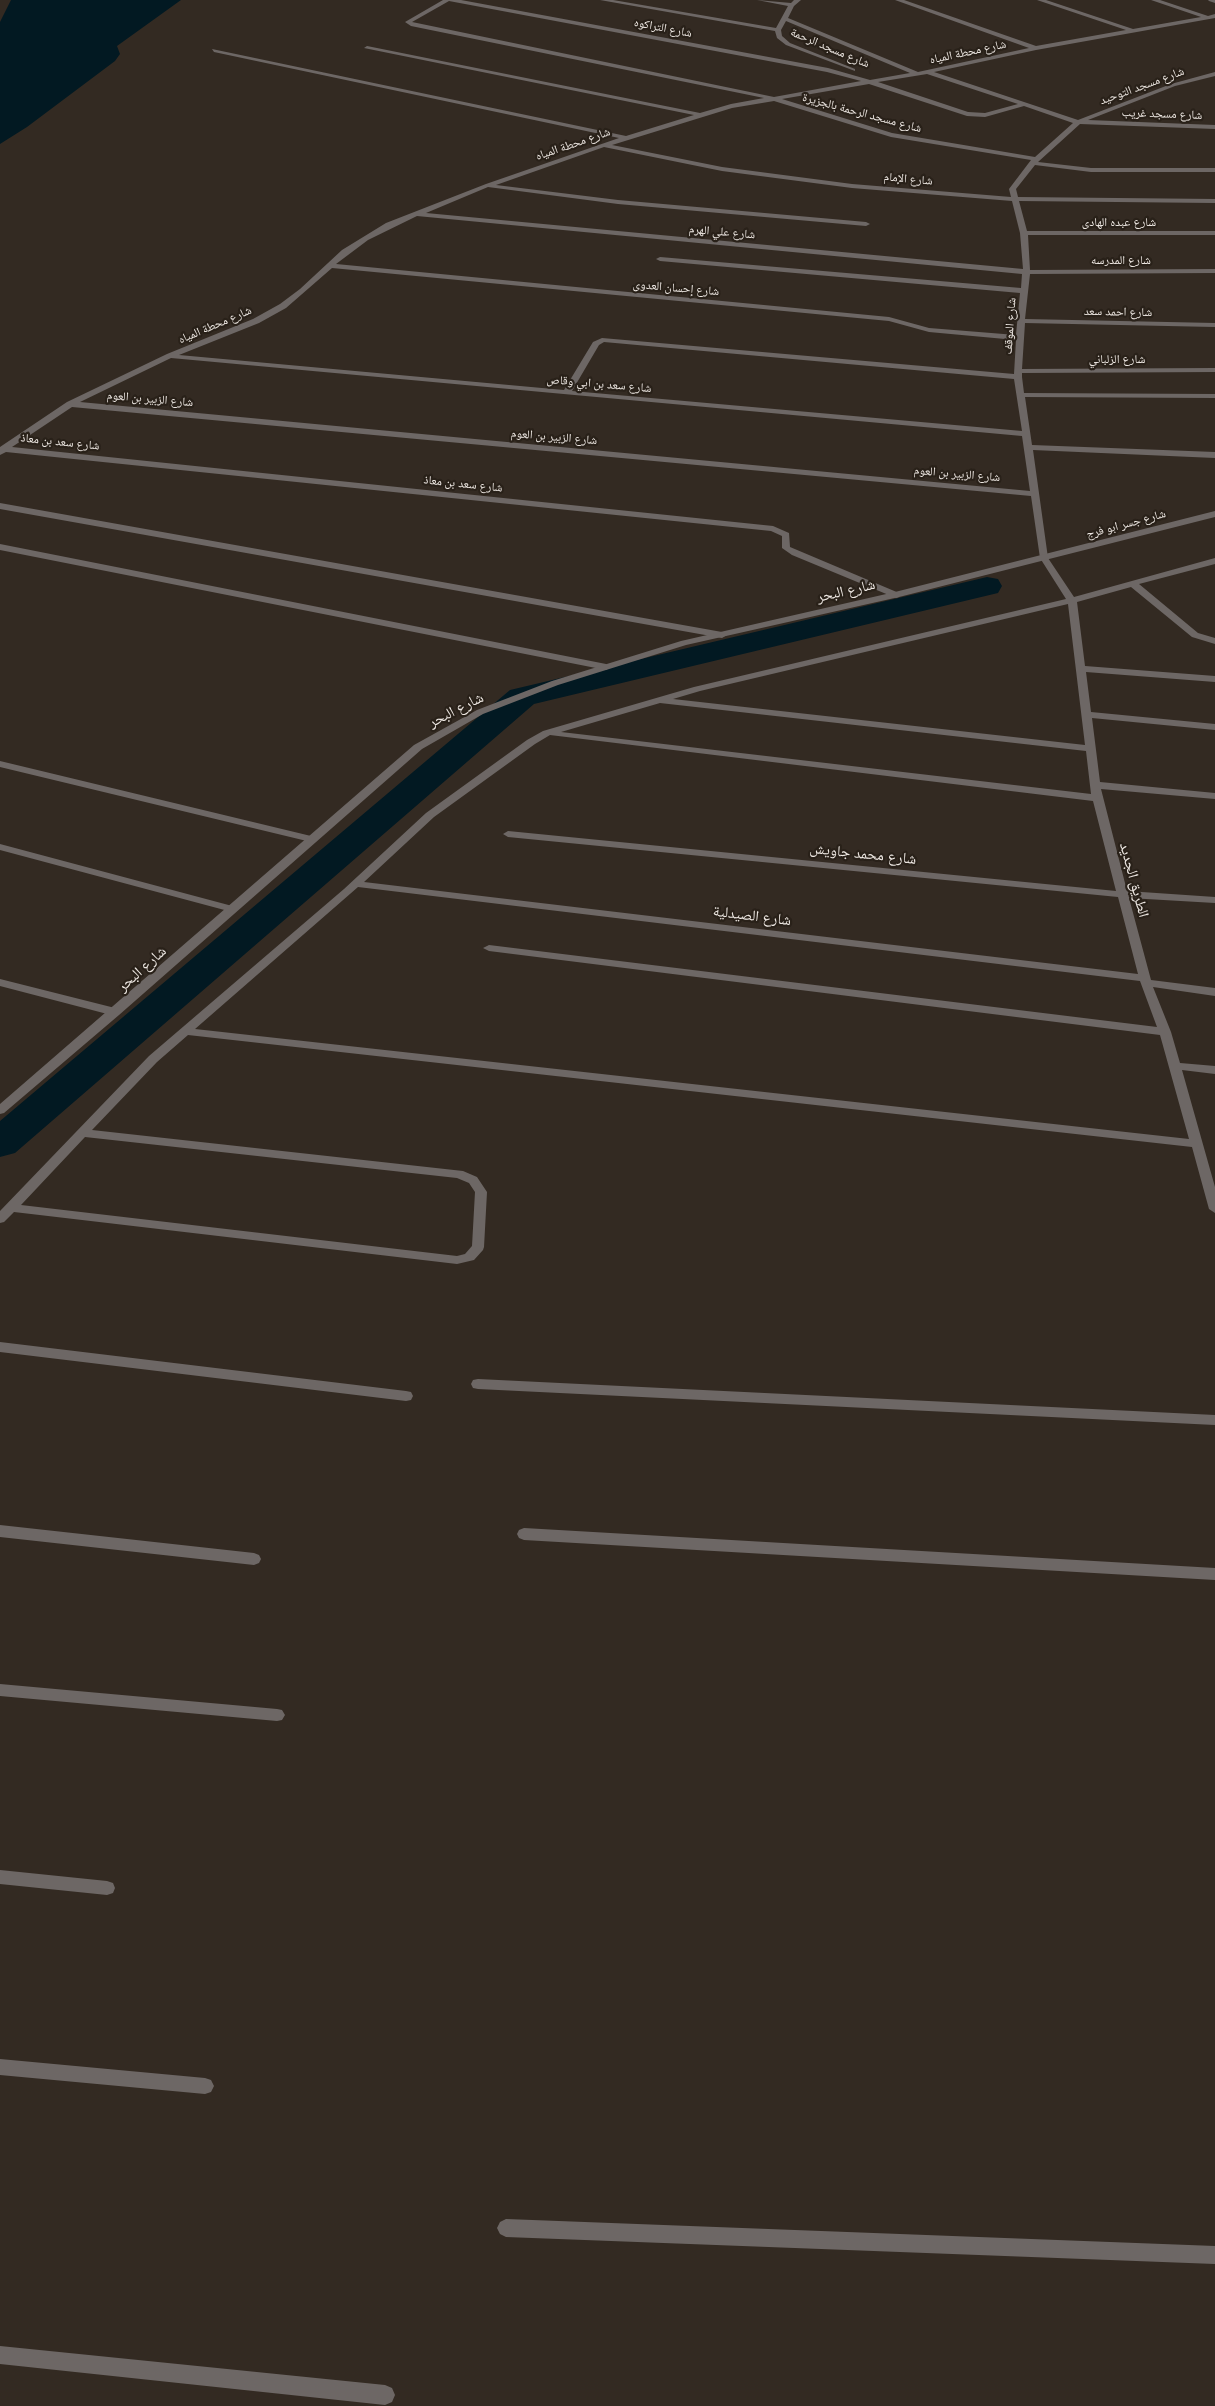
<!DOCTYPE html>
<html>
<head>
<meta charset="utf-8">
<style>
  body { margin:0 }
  canvas { display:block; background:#332a22 }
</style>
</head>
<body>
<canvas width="1215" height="2406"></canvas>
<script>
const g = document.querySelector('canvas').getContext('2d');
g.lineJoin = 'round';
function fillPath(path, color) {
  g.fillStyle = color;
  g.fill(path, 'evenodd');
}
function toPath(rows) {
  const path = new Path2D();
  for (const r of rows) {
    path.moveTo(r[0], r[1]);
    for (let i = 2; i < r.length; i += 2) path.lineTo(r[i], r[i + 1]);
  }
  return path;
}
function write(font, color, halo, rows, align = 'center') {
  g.font = font + ' "Roboto Serif","Noto Naskh Arabic",serif';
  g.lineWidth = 4.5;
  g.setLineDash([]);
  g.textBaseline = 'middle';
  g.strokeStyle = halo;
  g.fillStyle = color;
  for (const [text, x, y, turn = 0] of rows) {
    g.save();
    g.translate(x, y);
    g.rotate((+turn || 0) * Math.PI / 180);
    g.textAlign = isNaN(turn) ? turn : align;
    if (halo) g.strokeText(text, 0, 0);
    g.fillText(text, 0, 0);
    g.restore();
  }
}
const water = toPath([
  [11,0,181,0,117,46,120,54,115,61,27,127,0,144,0,22]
]);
const canal = toPath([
  [987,577,998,579,1002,586,998,593,534,704,15,1153,0,1157,0,1121,510,690,987,577]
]);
const minor = toPath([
  [443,0,461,0,828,68,870,80,910,73,786,21,781,30,782,36,790,43,855,69,855,71,786,45,777,38,775,31,600,0,613,0,776,28,788,6,757,0,791,3,794,0,801,0,794,6,788,18,918,72,1029,48,895,0,904,0,1036,46,1126,30,1037,0,1046,0,1133,29,1201,17,1151,0,1160,0,1208,16,1215,14,1215,18,1036,50,934,72,1078,120,1171,84,1215,72,1215,76,1175,86,1088,120,1215,125,1215,129,1080,124,1038,162,1091,168,1215,168,1215,172,1091,172,1035,165,1016,189,1018,197,1215,199,1215,203,1019,201,1027,231,1215,231,1215,235,1028,235,1030,270,1215,269,1215,273,1030,274,1025,319,1215,323,1215,327,1025,323,1022,369,1215,368,1215,372,1022,373,1022,377,1024,393,1215,394,1215,398,1025,397,1032,445,1215,452,1215,458,1033,450,1048,558,1074,597,1215,558,1215,564,1139,584,1198,633,1215,638,1215,644,1192,637,1131,587,1077,602,1085,666,1215,676,1215,682,1086,672,1091,712,1215,724,1215,730,1092,718,1100,782,1215,793,1215,799,1101,789,1127,891,1215,897,1215,903,1129,898,1151,980,1215,988,1215,996,1153,987,1171,1032,1180,1063,1215,1066,1215,1074,1182,1070,1215,1187,1215,1213,1209,1209,1192,1147,188,1035,157,1062,92,1130,463,1171,477,1177,487,1192,484,1247,483,1250,474,1260,457,1264,14,1212,4,1222,0,1223,0,1211,149,1056,344,889,426,813,527,740,543,731,694,687,1066,599,1040,558,1031,496,72,407,12,447,773,526,789,533,790,547,899,593,899,597,896,598,792,555,782,548,782,536,771,531,6,452,0,455,0,447,67,402,167,354,253,319,280,304,300,289,342,250,386,223,486,184,619,138,214,52,212,49,626,136,694,115,364,48,367,46,700,113,731,104,764,98,411,26,405,22,443,0],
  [449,1,827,72,861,81,774,97,412,22,449,1],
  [927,74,1018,104,985,113,968,112,878,82,927,74],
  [869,84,967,116,985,117,1024,106,1073,123,1035,157,892,133,782,99,869,84],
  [774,101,891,137,1031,160,1009,189,1011,197,852,184,722,167,612,145,732,108,774,101],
  [604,147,722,171,852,188,1012,201,1020,233,1023,269,426,213,488,187,618,204,866,226,870,224,866,222,618,200,496,185,604,147],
  [417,216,1022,274,1021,288,660,257,656,259,660,261,1020,293,1016,335,929,328,889,317,336,264,368,240,417,216],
  [332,268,889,321,929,332,1016,340,1014,374,602,338,593,342,564,390,179,355,259,323,286,308,332,268],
  [604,342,1014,379,1022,431,572,391,599,345,604,342],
  [171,358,1022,436,1030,491,80,402,171,358],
  [1068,604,1085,745,673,699,700,691,1068,604],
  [660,703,1086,751,1091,794,561,732,660,703],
  [550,735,1093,801,1116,891,508,831,503,834,508,837,1118,897,1138,974,364,882,434,817,535,744,550,735],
  [358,887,1140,981,1157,1027,489,945,483,948,489,951,1160,1035,1189,1139,195,1029,358,887],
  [85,1137,457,1178,469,1183,475,1192,472,1246,465,1254,457,1256,21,1205,85,1137],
  [1208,0,1215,0,1215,3,1209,1,1208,0],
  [0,503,722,632,727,635,722,638,0,509,0,503],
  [0,544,606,664,611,667,606,670,0,550,0,544],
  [0,761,311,836,316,839,311,842,0,767,0,761],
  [0,844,236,907,237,909,232,912,0,850,0,844],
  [0,979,119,1009,121,1012,115,1016,0,986,0,979],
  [0,1342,406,1391,411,1392,413,1396,411,1400,406,1401,0,1352,0,1342],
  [478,1379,1215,1415,1215,1425,478,1389,473,1388,471,1384,473,1380,478,1379],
  [0,1525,254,1553,259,1555,261,1559,259,1563,254,1565,0,1537,0,1525],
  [524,1528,1215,1568,1215,1580,524,1540,519,1538,517,1534,519,1530,524,1528],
  [0,1684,277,1709,282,1710,285,1715,282,1720,277,1721,0,1696,0,1684],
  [0,1870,107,1881,113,1883,115,1888,113,1893,107,1895,0,1884,0,1870],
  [0,2059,205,2078,211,2080,214,2086,211,2092,205,2094,0,2075,0,2059],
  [506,2219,1215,2246,1215,2264,506,2237,500,2234,497,2228,500,2222,506,2219],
  [0,2346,385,2385,392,2388,395,2395,392,2402,385,2405,0,2364,0,2346]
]);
const tertiary = toPath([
  [1215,511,1215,517,899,597,686,645,558,685,483,714,422,749,119,1015,4,1113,0,1114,0,1104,414,745,477,710,552,681,681,641,895,592,1215,511]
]);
const farStreetnames = [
  ["شارع التراكوه",663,28,11],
  ["شارع مسجد الرحمة",830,48,23],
  ["شارع محطة المياه",968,52,-12],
  ["شارع مسجد التوحيد",1142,86,-20],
  ["شارع مسجد الرحمة بالجزيرة",862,113,15],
  ["شارع مسجد غريب",1162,114,2],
  ["شارع محطة المياه",573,144,-19],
  ["شارع الإمام",908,179,5],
  ["شارع عبده الهادى",1119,222],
  ["شارع علي الهرم",722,232,5],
  ["شارع المدرسه",1121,260],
  ["شارع إحسان العدوى",676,288,5],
  ["شارع احمد سعد",1118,312,1],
  ["شارع محطة المياه",215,325,-23],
  ["شارع الموقف",1010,326,-86],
  ["شارع الزلباني",1117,359],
  ["شارع سعد بن ابي وقاص",599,384,5],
  ["شارع الزبير بن العوم",150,399,5],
  ["شارع الزبير بن العوم",554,437,5],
  ["شارع سعد بن معاذ",60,442,6],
  ["شارع الزبير بن العوم",957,474,5],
  ["شارع سعد بن معاذ",463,484,6],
  ["شارع جسر ابو فرج",1126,524,-15]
];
const streetNames = [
  ["شارع البحر",846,591,-13],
  ["شارع البحر",456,710,-27],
  ["شارع محمد جاويش",863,854,6],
  ["الطريق الجديد",1134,880,75],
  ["شارع الصيدلية",752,916,7],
  ["شارع البحر",142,969,-42]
];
fillPath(water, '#021922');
fillPath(canal, '#021922');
fillPath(minor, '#6d6765');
fillPath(tertiary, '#6d6765');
write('12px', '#eee8e3', '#292119', farStreetnames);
write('15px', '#eee8e3', '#292119', streetNames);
</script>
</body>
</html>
